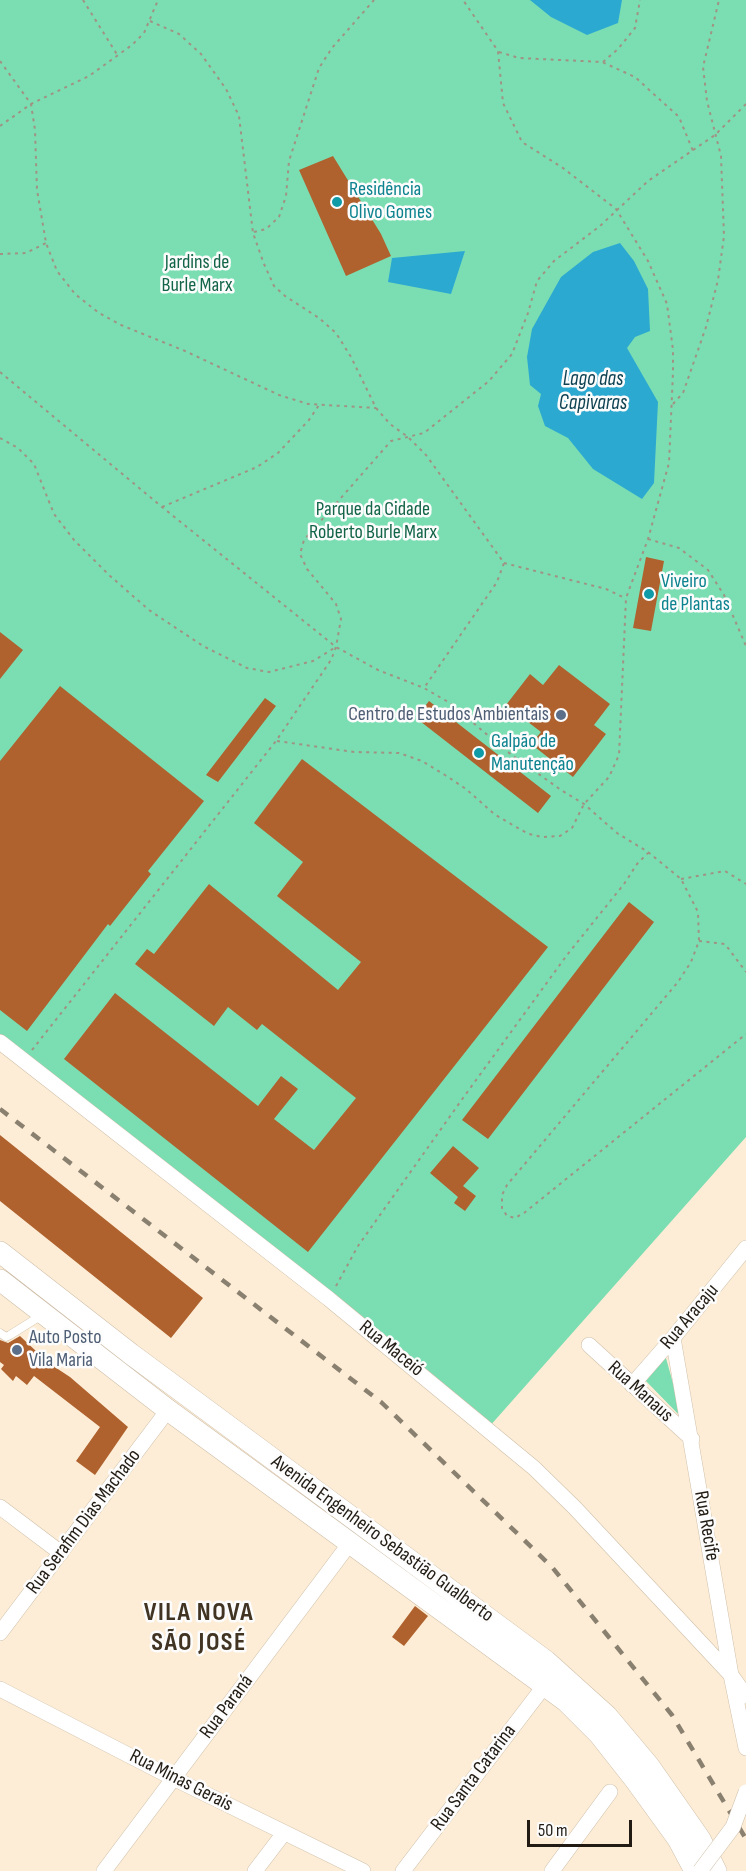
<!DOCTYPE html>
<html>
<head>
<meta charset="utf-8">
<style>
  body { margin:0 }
  #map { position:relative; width:746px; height:1871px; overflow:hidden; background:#fdedd6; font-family:"Sofia Sans Condensed",sans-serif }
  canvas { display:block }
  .scale { position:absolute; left:527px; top:1820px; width:105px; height:27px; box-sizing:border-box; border:3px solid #211b13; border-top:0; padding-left:8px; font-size:18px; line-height:21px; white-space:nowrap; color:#211b13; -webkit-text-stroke:4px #fcfcfc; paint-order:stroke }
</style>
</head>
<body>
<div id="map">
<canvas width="746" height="1871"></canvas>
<div class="scale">50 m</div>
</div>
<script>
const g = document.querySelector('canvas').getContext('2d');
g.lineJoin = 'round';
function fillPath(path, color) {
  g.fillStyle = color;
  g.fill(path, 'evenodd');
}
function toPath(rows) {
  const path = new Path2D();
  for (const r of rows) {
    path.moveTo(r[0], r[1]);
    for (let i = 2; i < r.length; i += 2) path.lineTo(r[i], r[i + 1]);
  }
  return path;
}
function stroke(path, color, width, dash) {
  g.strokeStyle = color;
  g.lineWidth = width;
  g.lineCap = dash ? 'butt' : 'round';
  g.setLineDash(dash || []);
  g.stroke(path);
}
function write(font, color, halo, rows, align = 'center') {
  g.font = font + ' "Sofia Sans Condensed",sans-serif';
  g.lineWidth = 5;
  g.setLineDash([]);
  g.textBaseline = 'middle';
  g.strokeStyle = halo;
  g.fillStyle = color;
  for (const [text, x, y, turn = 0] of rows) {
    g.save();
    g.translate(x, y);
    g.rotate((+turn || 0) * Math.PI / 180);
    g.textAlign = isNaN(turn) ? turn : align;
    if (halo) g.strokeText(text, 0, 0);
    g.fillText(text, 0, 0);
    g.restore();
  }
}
const green = toPath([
  [0,0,746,0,746,1137,489,1427,0,1043],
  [664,1351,683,1419,643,1378]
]);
const water = toPath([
  [530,0,622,0,618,23,587,35,551,17],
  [620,243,634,261,648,289,650,331,635,337,627,348,658,402,654,483,642,499,593,469,568,438,545,426,538,406,541,394,530,385,527,357,532,329,561,277,593,252],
  [465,251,451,294,388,282,392,258]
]);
const building = toPath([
  [333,156,381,234,391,256,346,276,299,170],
  [646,557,664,561,651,631,633,628],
  [0,632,23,650,0,679],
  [559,665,610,704,594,725,606,734,573,777,531,744,541,732,506,705,530,674,543,685],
  [60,686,204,801,148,871,151,874,110,926,108,924,27,1031,0,1010,0,761],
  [265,698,276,706,218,782,206,775],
  [429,701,551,796,538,813,416,718],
  [302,759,548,947,308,1252,64,1059,115,993,258,1106,281,1076,298,1089,274,1119,314,1150,356,1098,262,1024,257,1030,228,1007,214,1026,135,964,147,949,154,954,209,884,338,990,361,962,277,896,303,862,254,823],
  [629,902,654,922,488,1139,462,1120],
  [0,1135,203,1298,171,1338,0,1201],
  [453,1146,479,1168,463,1186,476,1196,465,1211,454,1203,458,1197,430,1173],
  [20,1336,37,1352,35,1354,70,1377,128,1427,95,1475,76,1461,100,1427,34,1376,27,1385,16,1376,13,1381,1,1369,4,1365,0,1362,0,1340,8,1343],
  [415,1606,428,1616,404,1646,392,1637]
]);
const path = toPath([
  [83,0,118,56],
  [150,21,179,34,201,54,226,89,239,116,253,233,264,264,274,286,285,296,319,318,336,333,351,357,376,408,390,424,408,437,426,455,504,563,497,582,424,688],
  [499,52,519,58,602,62,635,77,679,117,693,151],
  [0,61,31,104,35,130,37,190,46,243,57,271,75,294,99,313,121,325,185,351,279,395,308,404,376,408],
  [603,62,618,49,635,28,640,0],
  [0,126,31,104,89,76,132,45,144,33,158,0],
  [254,232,266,229,279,217,286,196,289,161,319,68,332,48,374,0],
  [0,254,26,253,46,243],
  [0,372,162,507,336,647,378,670,424,688,450,703,505,750,561,790,584,804,617,833,648,852,681,879,698,912,699,941,691,962,678,982,507,1185,502,1195,502,1208,507,1216,515,1218,524,1213,746,1034],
  [673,404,683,393,706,327,718,280,724,236,721,156,707,101,703,67,719,0],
  [0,438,18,448,34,464,54,514,74,540,109,575,149,610,203,646,247,668,269,672,313,661,336,647],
  [162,507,257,467,278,453,309,420,319,405],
  [648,539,679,548,708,570,724,595,746,646],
  [504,563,606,589,625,598],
  [277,741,354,752,399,753,422,761,445,775,466,789,494,814,516,827,529,834,542,837,560,836,572,828,584,804,609,777,619,755,626,598,648,539,669,463,673,372,673,350,667,304,648,261,616,209,563,168,522,142,503,103,498,51,463,0],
  [681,879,725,871,746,884],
  [699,941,725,944,746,972],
  [32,1050,276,741,331,660,336,647,341,619,336,604,307,569,300,554,304,540,391,441,424,433,489,381,512,354,528,313,537,281,554,261,600,226,648,181,715,135,746,104],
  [336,1286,358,1246,463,1098,567,955,624,884,637,864,648,853]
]);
const service = toPath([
  [0,1333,6,1337,10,1335,42,1315]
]);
const minor = toPath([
  [0,1042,329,1299,534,1468,575,1508,731,1675,746,1696],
  [673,1338,731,1675,746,1748],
  [589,1345,692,1439],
  [632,1385,673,1338,746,1248],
  [0,1507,61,1553],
  [0,1633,168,1410],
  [0,1689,173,1778,363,1871],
  [104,1871,350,1543],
  [255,1871,284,1833],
  [403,1871,545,1685],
  [552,1871,610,1792]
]);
const secondary = toPath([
  [0,1252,131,1354,546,1661,607,1716,649,1766,700,1839,716,1871],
  [0,1280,168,1410,566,1701,599,1734,636,1781,678,1839,695,1871]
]);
const rail = toPath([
  [0,1109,381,1402,552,1567,672,1715,746,1839]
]);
const minorBridge = toPath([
  [700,1871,733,1827,746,1792]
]);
const markers = [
  [337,202,6,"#0f9aa8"],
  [649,594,6,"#0f9aa8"],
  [561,715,6,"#5c6f8a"],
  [479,753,6,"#0f9aa8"],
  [17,1350,6,"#5c6f8a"]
];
const cultureNames = [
  ["Residência",349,190],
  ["Olivo Gomes",349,213],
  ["Viveiro",661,582],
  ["de Plantas",661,605],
  ["Galpão de",491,742],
  ["Manutenção",491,765]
];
const parkNames = [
  ["Jardins de",197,263],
  ["Burle Marx",197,286],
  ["Parque da Cidade",373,510],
  ["Roberto Burle Marx",373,533]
];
const serviceNames = [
  ["Centro de Estudos Ambientais",549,715],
  ["Auto Posto",29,1338,"left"],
  ["Vila Maria",29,1361,"left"]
];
const streetNames = [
  ["Rua Aracaju",690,1317,-50],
  ["Rua Maceió",391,1349,39],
  ["Rua Manaus",640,1392,42],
  ["Rua Serafim Dias Machado",84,1522,-53],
  ["Rua Recife",706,1526,80],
  ["Avenida Engenheiro Sebastião Gualberto",382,1539,36],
  ["Rua Paraná",227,1707,-53],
  ["Rua Santa Catarina",474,1778,-53],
  ["Rua Minas Gerais",181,1781,27]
];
const waterNames = [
  ["Lago das",593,380],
  ["Capivaras",593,404]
];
const districtNames = [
  ["VILA NOVA",199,1613],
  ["SÃO JOSÉ",199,1643]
];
fillPath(green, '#7bdeb2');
fillPath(water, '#2ba9d1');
fillPath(building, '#af622e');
stroke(service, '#cfbfa9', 9);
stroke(minor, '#cfbfa9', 16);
stroke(secondary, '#cfbfa9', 22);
stroke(path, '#9f9383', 2, [3, 4.5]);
stroke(service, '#fff', 8);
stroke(minor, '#fff', 15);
stroke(secondary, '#fff', 21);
stroke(rail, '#8a8070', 4.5, [10, 10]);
stroke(minorBridge, '#cfbfa9', 16, []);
stroke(minorBridge, '#fff', 15);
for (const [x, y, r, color] of markers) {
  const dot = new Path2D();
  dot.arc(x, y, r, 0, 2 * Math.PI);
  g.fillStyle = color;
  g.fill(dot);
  stroke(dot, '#fcfcfc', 2);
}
write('20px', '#0d838f', '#fcfcfc', cultureNames, 'left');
write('20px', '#136547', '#fcfcfc', parkNames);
write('20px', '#4e5e75', '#fcfcfc', serviceNames, 'right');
write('20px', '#211b13', '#fcfcfc', streetNames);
write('italic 21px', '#0f4354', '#fcfcfc', waterNames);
g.letterSpacing = '1.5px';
write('bold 26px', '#413422', '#fcfcfc', districtNames);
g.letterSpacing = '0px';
</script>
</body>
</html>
